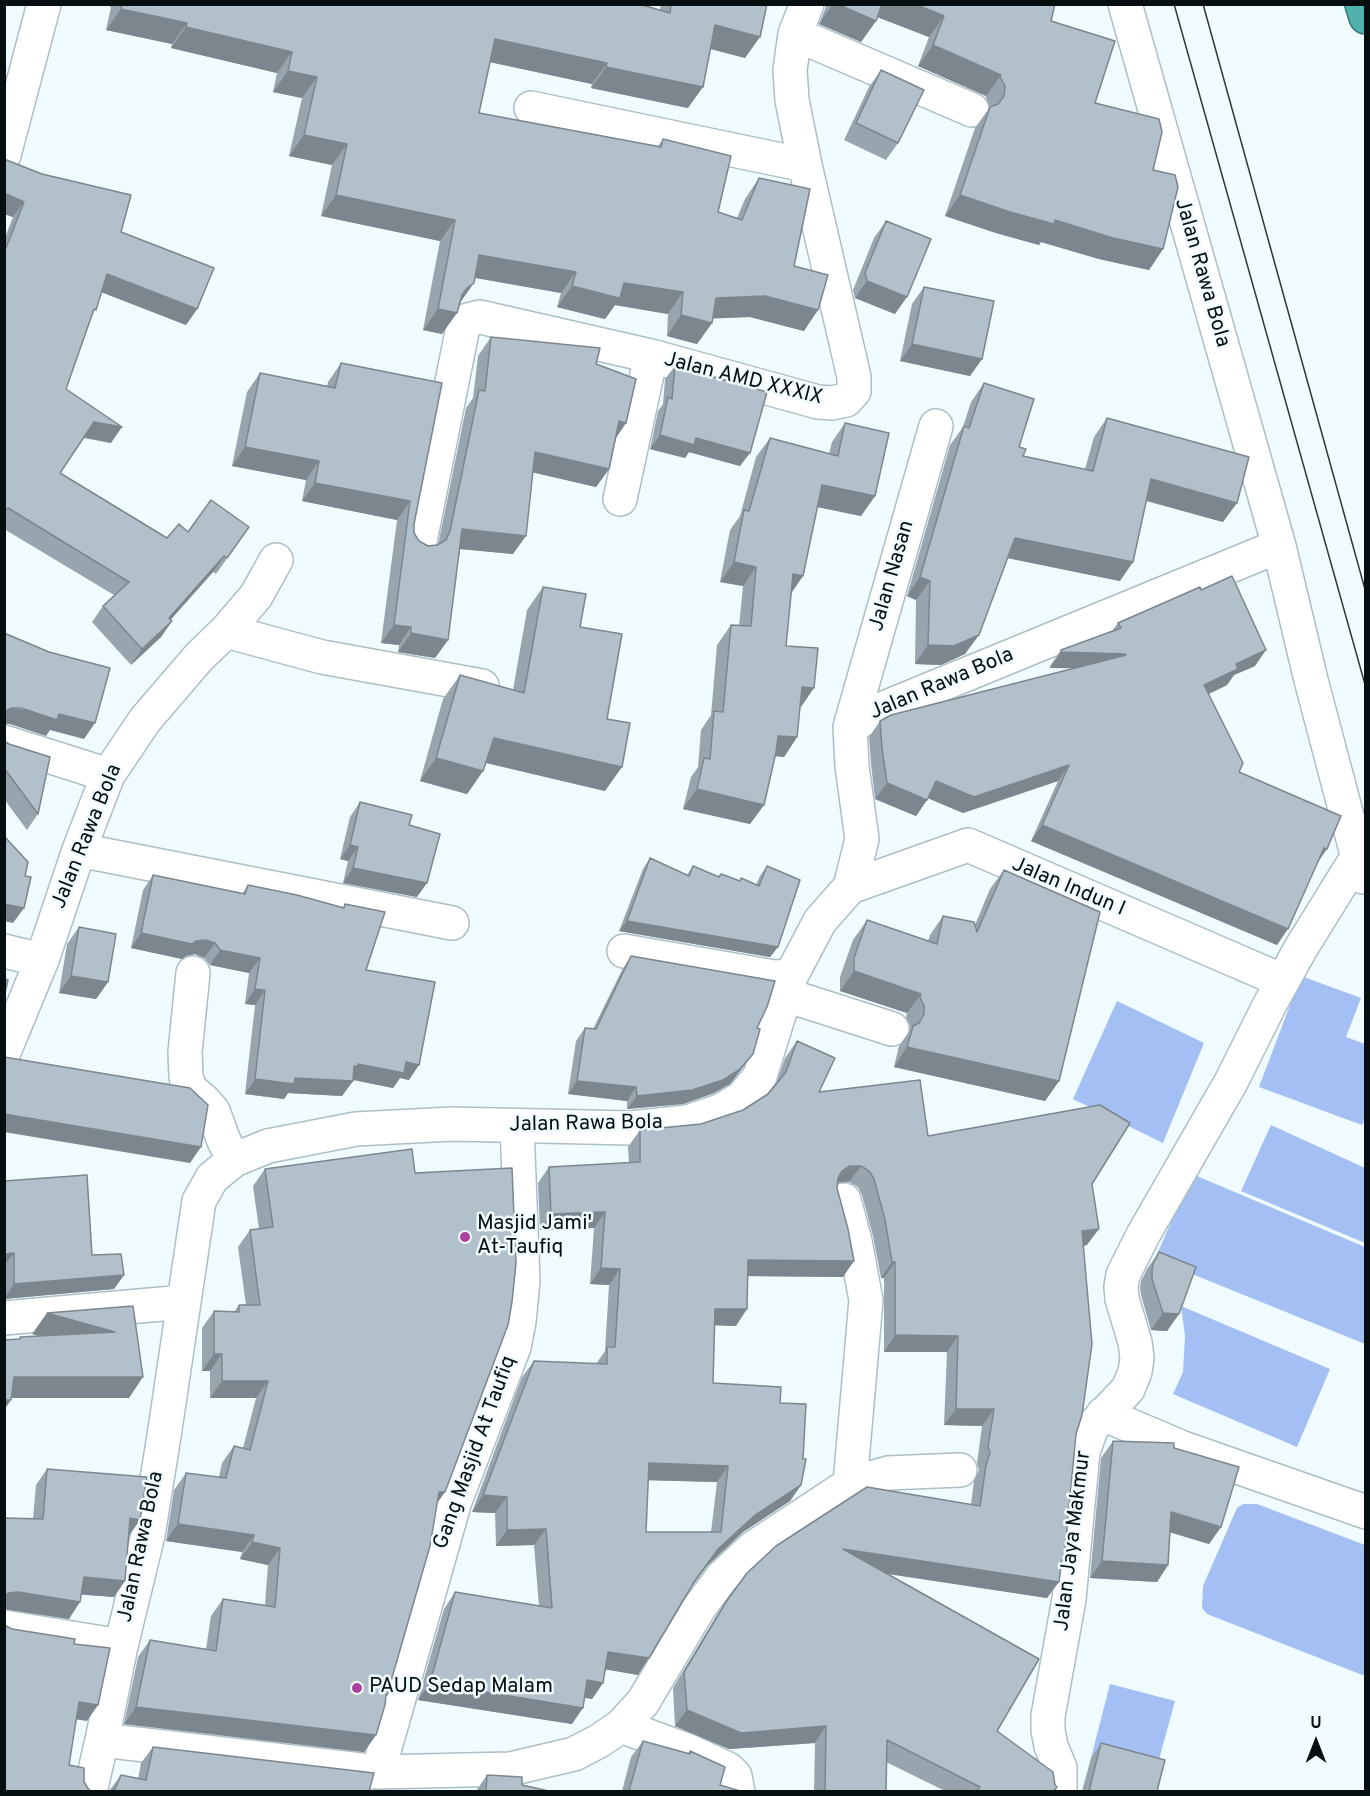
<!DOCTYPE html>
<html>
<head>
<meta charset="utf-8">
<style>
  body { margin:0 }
  #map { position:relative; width:1370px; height:1796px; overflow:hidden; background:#effbfe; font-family:Overpass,sans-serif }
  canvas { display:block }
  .frame { position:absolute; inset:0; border:6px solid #070e10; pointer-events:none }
  .north { position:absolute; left:1286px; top:1712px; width:60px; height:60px; -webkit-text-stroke:4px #effbfe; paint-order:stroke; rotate:0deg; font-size:16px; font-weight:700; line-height:24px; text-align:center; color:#070e10 }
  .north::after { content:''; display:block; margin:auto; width:21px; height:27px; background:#070e10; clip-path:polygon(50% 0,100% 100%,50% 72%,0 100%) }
</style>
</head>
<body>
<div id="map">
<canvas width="1370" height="1796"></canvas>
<div class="frame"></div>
<div class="north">U</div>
</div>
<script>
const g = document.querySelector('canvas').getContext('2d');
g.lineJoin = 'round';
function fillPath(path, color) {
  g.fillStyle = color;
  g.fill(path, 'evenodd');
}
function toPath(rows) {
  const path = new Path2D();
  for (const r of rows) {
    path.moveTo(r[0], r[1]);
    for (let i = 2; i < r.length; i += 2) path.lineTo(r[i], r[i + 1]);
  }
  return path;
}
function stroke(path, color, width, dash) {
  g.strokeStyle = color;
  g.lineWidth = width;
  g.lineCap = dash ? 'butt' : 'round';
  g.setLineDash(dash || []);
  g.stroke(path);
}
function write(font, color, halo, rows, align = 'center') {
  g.font = font + ' Overpass,sans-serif';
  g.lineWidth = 5;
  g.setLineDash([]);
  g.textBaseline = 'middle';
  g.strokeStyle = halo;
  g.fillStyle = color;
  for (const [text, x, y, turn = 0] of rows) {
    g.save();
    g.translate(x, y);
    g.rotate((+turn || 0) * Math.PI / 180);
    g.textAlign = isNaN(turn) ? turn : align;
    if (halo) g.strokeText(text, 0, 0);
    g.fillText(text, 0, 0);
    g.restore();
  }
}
const water = toPath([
  [1301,976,1361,998,1346,1037,1365,1044,1366,1116,1362,1125,1259,1087],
  [1117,1001,1204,1043,1163,1143,1073,1099],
  [1271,1125,1365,1168,1365,1243,1241,1191],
  [1192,1174,1365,1247,1365,1344,1155,1259],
  [1181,1306,1330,1369,1297,1447,1173,1394,1183,1372,1185,1336],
  [1243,1504,1257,1504,1365,1545,1365,1676,1207,1614,1202,1608,1203,1586,1237,1508],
  [1110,1684,1175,1701,1155,1774,1091,1758]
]);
const minor = toPath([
  [1125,4,1279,546,1311,680,1363,877],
  [795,34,972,110],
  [531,108,805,165],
  [620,499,651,356],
  [419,546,463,327,468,320,480,317,651,356,818,402,832,403,846,400,854,391,854,377,805,165,792,100,790,70,795,34,807,4],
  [226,631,322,657,482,686],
  [850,727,936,426],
  [4,742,108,775],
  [79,850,452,923],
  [850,887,968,845,1283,981],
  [4,951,42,960],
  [624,951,774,977,791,976],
  [193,973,185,1052,186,1077,190,1089,204,1101,213,1111,224,1141,234,1160],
  [786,995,892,1029],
  [4,1052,42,960,79,850,108,775,145,720,199,657,226,631,256,596,276,560],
  [844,1200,855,1241,866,1300,850,1484],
  [4,1318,184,1302],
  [1103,1414,1183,1448,1366,1512],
  [4,1627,121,1646],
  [621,1726,689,1751,728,1769,735,1776,738,1792],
  [102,1740,378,1772,510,1769,574,1754,599,1741,621,1726,643,1702,699,1608,722,1577,753,1548,850,1484,888,1473,960,1470],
  [378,1772,455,1501,514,1347,519,1322,523,1281,517,1126],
  [90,1792,102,1740,121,1646,148,1535,164,1436,199,1201,212,1178,234,1160,268,1146,356,1129,452,1124,631,1128,687,1122,722,1110,742,1098,760,1076,791,976,820,921,850,887,862,839,852,766,850,727,877,711,1279,546],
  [1060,1792,1060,1768,1051,1746,1048,1730,1048,1716,1069,1599,1083,1452,1092,1427,1128,1389,1135,1372,1137,1358,1135,1342,1122,1299,1121,1287,1123,1275,1143,1235,1231,1082,1270,1004,1301,948,1358,856]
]);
const tertiary = toPath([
  [4,155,44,4]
]);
const motorway = toPath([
  [1362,4,1366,17]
]);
const tram = toPath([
  [1174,4,1366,688],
  [1203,4,1366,593]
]);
const wall = toPath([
  [110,4,639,4,660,10,661,4,767,4,745,58,710,49,688,108,591,88,592,84,490,62,479,113,658,146,663,139,718,212,737,218,745,199,759,178,794,266,804,331,750,317,713,318,712,323,697,344,667,336,668,314,615,305,605,319,557,307,561,293,475,278,442,334,423,330,440,241,321,216,332,165,289,156,302,98,273,92,277,73,171,48,172,44,106,30,111,7,110,7],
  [827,4,1055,4,1051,21,1095,103,1153,170,1163,249,1149,270,1099,259,1041,242,1039,245,996,233,945,216,975,128,990,107,986,98,986,96,918,66,929,37,877,17,876,21,861,42,819,24],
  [881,70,898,143,886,160,844,140,869,87],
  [4,159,121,232,197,309,186,325,101,292,92,316,66,389,111,443,83,438,60,473,167,538,188,532,238,543,216,574,213,572,170,620,172,621,161,637,131,665,92,622,103,606,114,595,4,529,4,240,13,217,4,214],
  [886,221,895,314,855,298,853,290,874,238],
  [924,287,982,359,970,376,900,361,912,304],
  [491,337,596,364,626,423,616,438,609,469,596,487,533,472,513,554,460,549,448,640,435,658,398,652,399,645,381,643,397,520,302,501,306,480,232,466,247,392,260,373,327,386,328,382,341,363,442,383,414,524,414,533,419,541,428,546,437,545,438,545,466,408,473,398,478,356],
  [675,366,740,466,689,452,685,458,650,449,658,411,663,404,665,379],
  [984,383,1023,456,1085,469,1094,437,1107,418,1223,522,1146,501,1120,581,1008,558,965,654,941,665,915,664,916,600,907,596,950,445,963,427,971,402],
  [845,423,875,496,861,516,817,507,791,593,786,646,801,707,800,707,797,737,784,757,775,756,764,805,750,824,683,809,691,777,698,767,701,730,711,715,717,645,731,625,739,626,743,586,720,582,730,530,740,516,756,457,770,438,829,454,832,442],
  [543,587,580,627,607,719,605,791,486,763,483,771,467,794,420,781,443,699,460,675,513,690,527,610],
  [1201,590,1255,666,1234,675,1227,685,1209,694,1239,772,1316,865,1277,945,1031,841,1058,781,963,813,928,798,916,816,875,799,871,764,869,737,880,721,1074,668,1050,668,1050,666,1061,650,1112,631,1118,623],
  [4,741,38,814,27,830,4,799],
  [360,802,409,825,417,897,343,883,348,861,340,859,350,817],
  [650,858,687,875,693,866,718,877,721,874,740,881,741,878,756,885,760,876,767,866,778,947,770,957,619,931,643,869],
  [1004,870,1059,1081,1045,1101,894,1067,899,1046,910,1030,910,1026,906,1017,907,1013,840,991,840,977,853,940,867,920,928,941,930,935,943,916,975,925,990,889],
  [153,875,242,894,248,885,343,907,345,904,366,970,409,1080,400,1078,393,1088,353,1080,342,1096,288,1093,284,1099,245,1094,255,1005,245,1004,249,973,210,965,204,958,195,954,186,956,182,959,131,948,143,890],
  [79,927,108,982,96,999,59,993,67,944],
  [631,956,757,1028,753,1054,730,1084,714,1093,683,1104,627,1109,627,1101,568,1094,576,1041,585,1028,593,1029,622,970],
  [797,1041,819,1092,928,1136,1092,1184,1087,1245,1084,1246,1076,1434,1061,1563,1047,1598,887,1574,997,1731,1054,1791,945,1791,886,1762,886,1791,814,1791,815,1743,729,1749,675,1726,673,1688,715,1618,726,1602,971,1504,974,1481,979,1470,977,1463,982,1426,944,1425,947,1352,884,1352,884,1278,881,1278,873,1236,862,1195,858,1187,849,1182,837,1183,843,1277,748,1276,736,1326,715,1325,713,1383,780,1403,801,1485,790,1501,743,1532,707,1566,692,1586,638,1675,606,1669,603,1683,592,1699,585,1698,572,1724,418,1700,444,1609,455,1592,539,1606,534,1545,496,1546,495,1513,472,1512,522,1377,534,1361,596,1364,605,1351,609,1285,590,1284,594,1228,540,1230,538,1183,549,1167,629,1163,628,1147,640,1130,701,1124,743,1110,768,1094,776,1084,785,1058],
  [648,1480,717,1482,711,1532,646,1532],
  [265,1169,437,1503,376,1735,364,1752,124,1724,138,1657,150,1640,206,1649,211,1616,223,1599,265,1605,268,1565,240,1559,242,1552,166,1541,174,1490,186,1473,219,1477,222,1463,234,1446,243,1448,256,1398,210,1398,210,1371,202,1371,202,1328,214,1311,234,1312,239,1305,246,1305,238,1247,250,1230,259,1229,253,1186],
  [4,1181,92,1255,124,1275,114,1289,4,1299],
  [1159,1252,1179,1314,1167,1331,1151,1330,1141,1295,1140,1288,1141,1281,1147,1269],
  [1113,1441,1174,1448,1221,1527,1209,1544,1170,1532,1168,1565,1157,1582,1090,1578,1101,1458],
  [47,1469,140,1520,129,1536,114,1597,81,1594,69,1619,4,1609,4,1518,33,1519,36,1485],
  [643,1741,688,1753,690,1751,720,1785,740,1791,622,1791,631,1757],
  [1101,1743,1157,1791,1082,1791,1091,1758],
  [153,1747,369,1791,109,1791,121,1775,138,1779,141,1763],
  [487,1775,522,1785,549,1791,476,1791]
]);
const shadedWall = toPath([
  [833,4,837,4,876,21,861,42,819,24],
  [879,4,915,4,944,16,929,37,872,15],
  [121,9,187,23,172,44,106,30],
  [715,25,760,37,745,58,700,46],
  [186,27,292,52,277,73,171,48],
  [495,39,607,63,592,84,480,60],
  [933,45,1001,75,986,96,918,66],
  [606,67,703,87,688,108,591,88],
  [288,71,317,77,302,98,273,92],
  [304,135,347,144,332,165,289,156],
  [4,193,24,202,13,217,4,214],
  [336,195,455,220,440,241,321,216],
  [960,195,1055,220,1163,249,1149,270,1099,259,1041,242,1039,245,996,233,945,216],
  [479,255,576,272,561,293,465,276],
  [107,274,197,309,186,325,96,290],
  [867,281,907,297,895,314,855,298],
  [474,283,459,304,457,313,442,334,423,330,438,309],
  [624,283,683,292,668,314,615,305,605,319,557,307,572,286],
  [765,296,818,310,804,331,750,317,702,319,716,298],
  [681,315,712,323,697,344,667,336],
  [912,344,982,359,970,376,900,361],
  [619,421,626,423,613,442],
  [94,422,122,427,111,443,83,437],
  [660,435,696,438,750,453,740,466,689,452,685,458,650,449],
  [245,447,319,461,306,480,232,466],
  [535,452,609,469,596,487,522,470],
  [1151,479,1237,503,1223,522,1137,498],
  [315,483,410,501,397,520,302,501],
  [822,485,875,496,861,516,808,505],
  [462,529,526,536,513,554,449,548],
  [1015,538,1133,562,1120,581,1002,557],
  [224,556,213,572,158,634,169,618],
  [734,562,756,567,743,586,720,582],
  [793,574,803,576,790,595],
  [920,577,930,581,916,600,907,596],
  [172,621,161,637,131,665,142,649],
  [394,625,411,627,399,645,381,643],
  [411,633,448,640,435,658,398,652],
  [979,635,965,654,941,665,915,664,928,645],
  [1266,650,1255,666,1234,675,1227,685,1193,701,1204,685,1236,664],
  [1061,652,1125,654,1114,669,1050,668],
  [802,687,814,688,801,707,788,706],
  [12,708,59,714,95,723,84,739,50,730,46,736,10,724,4,724,4,711],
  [778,736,797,737,784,757,764,755],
  [494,738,622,767,605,791,478,761],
  [436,758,483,771,467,794,420,781],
  [1069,765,1058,781,963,813,925,797,936,781],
  [887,783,927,800,916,816,875,799],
  [697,789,764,805,750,824,683,809],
  [1042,825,1288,929,1277,945,1031,841],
  [350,845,358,847,348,861,340,859],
  [1324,848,1327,849,1316,865],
  [353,868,427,883,417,897,343,883],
  [4,904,24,908,13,923,4,921],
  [627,921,778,947,770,957,619,931],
  [141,933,196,941,206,940,215,943,204,958,195,954,186,956,182,959,131,948],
  [220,950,260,958,249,973,210,965],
  [854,971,921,994,907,1013,840,991],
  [71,976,108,982,96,999,59,993],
  [255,989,265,990,255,1005,245,1004],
  [907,1047,1059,1081,1045,1101,894,1067],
  [753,1054,730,1084,714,1093,683,1104,627,1109,637,1096],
  [406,1062,419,1065,409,1080,400,1078,393,1088,349,1079,353,1081,342,1096,288,1093,284,1099,245,1094,255,1079,295,1078,358,1064],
  [577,1081,636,1087,627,1101,568,1094],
  [4,1114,201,1147,190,1163,4,1132],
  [850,1166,861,1166,849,1182,839,1182,830,1187,842,1171],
  [605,1212,594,1228,540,1230,551,1214],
  [1099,1229,1087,1245,1071,1247,1082,1231],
  [14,1253,4,1266,4,1254],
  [748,1260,854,1261,843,1277,737,1276],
  [892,1262,895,1262,884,1278,881,1278],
  [601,1268,620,1269,609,1285,590,1284],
  [124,1275,114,1289,4,1299,14,1284],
  [715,1309,747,1309,736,1326,704,1325],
  [47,1313,115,1332,100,1353,32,1334],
  [1163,1313,1179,1314,1167,1331,1151,1330],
  [895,1335,958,1336,947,1352,884,1352],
  [214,1354,222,1354,210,1371,202,1371],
  [14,1377,143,1377,129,1398,4,1398],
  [222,1381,268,1381,256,1398,210,1398],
  [4,1400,11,1400,4,1410],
  [956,1409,994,1409,982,1426,944,1425],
  [649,1463,728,1466,717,1482,638,1480],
  [801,1485,790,1501,743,1532,707,1566,683,1598,718,1549,754,1516],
  [439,1492,445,1492,433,1509],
  [483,1495,507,1497,495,1513,472,1512],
  [1171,1512,1221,1527,1209,1544,1159,1529],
  [130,1518,140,1520,128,1536],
  [178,1524,254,1535,242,1552,166,1541],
  [546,1529,534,1545,496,1546,507,1530],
  [252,1542,280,1548,268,1565,240,1559],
  [843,1549,1059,1582,1047,1598,831,1565],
  [1102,1561,1168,1565,1157,1582,1090,1578],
  [84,1577,125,1581,114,1597,72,1594],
  [18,1592,80,1602,69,1619,4,1609,4,1596,8,1593],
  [608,1652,649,1658,638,1675,597,1668],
  [587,1680,603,1683,592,1699,576,1696],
  [430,1683,583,1708,572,1724,418,1700],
  [79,1702,98,1705,87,1721,67,1718],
  [136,1707,376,1735,364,1752,124,1724],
  [687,1710,826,1726,815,1743,729,1749,675,1726]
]);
const building = toPath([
  [122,4,639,4,670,13,671,4,767,4,760,37,715,25,703,87,606,67,607,63,495,39,479,113,661,147,663,139,731,156,718,212,742,220,759,178,810,189,794,266,828,275,818,310,765,296,716,298,712,323,681,315,683,292,624,283,620,298,615,297,572,286,576,272,479,255,474,283,467,288,462,295,457,313,438,309,455,220,336,195,347,144,304,135,317,77,288,71,292,52,186,27,187,23,121,9,122,4],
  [837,4,882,4,876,21,837,4],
  [915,4,1055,4,1051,21,1115,41,1095,103,1159,119,1162,132,1153,170,1175,175,1178,187,1163,249,1113,238,1055,220,1054,224,1010,212,960,195,990,107,998,104,1004,96,1005,86,1000,77,1001,75,933,45,944,16,915,4],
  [881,70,924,90,898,143,856,123,881,70],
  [4,159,42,174,131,195,121,232,214,268,197,309,107,274,96,310,94,309,66,389,122,427,94,422,60,473,167,538,179,524,188,532,211,500,249,527,227,558,224,556,169,618,172,621,142,649,103,606,129,582,8,508,4,511,4,253,24,202,4,193,4,159],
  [886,221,931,239,907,297,867,281,865,273,886,221],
  [924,287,994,301,982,359,912,344,924,287],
  [491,337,600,348,596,364,636,379,626,423,619,421,609,469,535,452,526,536,462,529,448,640,411,633,411,627,394,625,410,501,315,483,319,461,245,447,260,373,335,388,341,363,442,383,414,524,414,533,419,541,428,546,437,545,446,540,450,531,479,390,485,391,491,337],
  [675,366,767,392,750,453,696,438,694,445,660,435,668,397,672,399,675,366],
  [984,383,1034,399,1019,447,1026,449,1023,456,1093,471,1107,418,1249,457,1237,503,1151,479,1133,562,1015,538,979,635,954,646,928,645,930,581,920,577,964,426,969,428,984,383],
  [845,423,889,433,875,496,822,485,803,576,793,574,786,646,818,648,814,688,802,687,797,737,778,736,776,752,764,805,697,789,704,758,710,759,714,711,723,712,731,625,751,626,756,567,734,562,744,510,749,511,770,438,838,456,845,423],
  [1232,576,1266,650,1236,664,1238,669,1204,685,1243,763,1239,772,1341,816,1327,849,1324,848,1288,929,1042,825,1069,765,974,797,936,781,927,800,887,783,882,748,880,721,891,715,1126,655,1125,654,1061,652,1061,650,1121,628,1118,623,1200,587,1201,590,1232,576],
  [543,587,586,594,580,627,622,634,607,719,630,723,622,767,494,738,483,771,436,758,460,675,524,693,543,587],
  [4,633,49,652,110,668,95,723,59,714,57,720,21,708,12,708,4,711,4,633],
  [4,741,9,744,50,757,38,814,4,768,4,741],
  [360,802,412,815,409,825,440,834,427,883,353,868,358,847,350,845,360,802],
  [4,836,28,862,25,876,31,877,24,908,4,904,4,836],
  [650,858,689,876,693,866,719,877,721,874,740,881,741,878,759,886,767,866,800,880,778,947,627,921,650,858],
  [1004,870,1100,912,1059,1081,907,1047,913,1026,919,1023,924,1014,924,1006,920,997,921,994,854,971,854,958,867,920,937,944,943,916,974,922,977,932,1004,870],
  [153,875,245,894,248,885,297,895,344,908,345,904,385,912,366,970,435,982,419,1065,406,1062,404,1073,358,1064,358,1066,354,1066,353,1081,295,1078,294,1084,255,1079,265,990,255,989,260,958,220,950,215,943,206,940,196,941,192,944,141,933,153,875],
  [79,927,116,934,108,982,71,976,79,927],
  [631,956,775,981,767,1007,757,1028,760,1029,753,1054,739,1070,723,1080,692,1090,637,1096,636,1087,577,1081,585,1028,596,1029,631,956],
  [4,979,8,980,4,997,4,979],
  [797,1041,835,1058,819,1092,920,1080,928,1136,1100,1105,1130,1123,1092,1184,1099,1229,1082,1231,1092,1344,1082,1415,1076,1434,1064,1560,1062,1560,1059,1582,843,1549,1039,1659,997,1731,1053,1772,1055,1785,1057,1787,1054,1791,976,1791,980,1787,887,1740,886,1791,825,1791,826,1726,741,1733,687,1710,684,1672,726,1602,747,1573,776,1546,867,1487,980,1506,986,1465,990,1453,988,1447,994,1409,956,1409,958,1336,895,1335,895,1262,892,1262,885,1220,874,1179,869,1171,861,1166,850,1166,842,1171,838,1178,837,1188,848,1229,854,1261,748,1260,747,1309,715,1309,713,1383,781,1387,780,1403,806,1404,803,1459,806,1459,801,1485,754,1516,718,1549,694,1582,649,1658,608,1652,603,1683,587,1680,583,1708,430,1683,455,1592,552,1608,546,1529,507,1530,507,1497,483,1495,534,1361,607,1364,607,1347,615,1347,620,1269,601,1268,605,1212,551,1214,549,1167,640,1162,640,1130,701,1124,743,1110,768,1094,786,1072,797,1041],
  [649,1463,728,1466,721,1532,646,1532,649,1463],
  [4,1057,190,1088,208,1105,201,1147,4,1114,4,1057],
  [412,1149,415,1173,512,1168,516,1263,512,1302,508,1325,445,1492,439,1492,430,1546,387,1695,386,1695,385,1705,376,1735,136,1707,150,1640,216,1651,223,1599,275,1607,280,1548,252,1542,254,1535,178,1524,186,1473,226,1478,234,1446,250,1450,268,1381,222,1381,222,1354,214,1354,214,1311,239,1312,239,1305,260,1305,250,1230,273,1227,265,1169,412,1149],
  [87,1175,92,1255,121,1254,124,1275,14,1284,14,1253,4,1254,4,1181,87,1175],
  [1159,1252,1196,1267,1179,1314,1163,1313,1152,1279,1152,1271,1153,1264,1159,1252],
  [133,1306,143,1377,14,1377,11,1400,4,1400,4,1340,20,1339,20,1337,115,1332,47,1313,133,1306],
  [1113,1441,1174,1443,1174,1448,1239,1467,1221,1527,1171,1512,1168,1565,1102,1561,1113,1441],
  [47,1469,147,1477,140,1520,130,1518,125,1581,84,1577,80,1602,18,1592,8,1593,4,1596,4,1518,43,1519,47,1469],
  [4,1625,12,1629,75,1639,74,1644,110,1648,98,1705,79,1702,69,1765,84,1768,84,1782,89,1790,92,1791,4,1791,4,1625],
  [643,1741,690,1754,690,1751,725,1767,720,1785,740,1791,629,1791,643,1741],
  [1101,1743,1165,1760,1157,1791,1089,1791,1101,1743],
  [153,1747,374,1773,369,1791,110,1791,115,1789,121,1775,146,1780,153,1747],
  [487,1775,522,1777,522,1785,549,1791,486,1791,487,1775]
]);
const markers = [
  [465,1237,6,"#ad3f9e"],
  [357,1688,6,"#ad3f9e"]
];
const streetNames = [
  ["Jalan Rawa Bola",1201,273,74],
  ["Jalan AMD XXXIX",743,380,14],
  ["Jalan Nasan",893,576,-74],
  ["Jalan Rawa Bola",942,685,-23],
  ["Jalan Rawa Bola",88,837,-68],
  ["Jalan Indun I",1068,888,23],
  ["Jalan Rawa Bola",586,1125,-1],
  ["Gang Masjid At Taufiq",476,1453,-70],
  ["Jalan Jaya Makmur",1074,1541,-83],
  ["Jalan Rawa Bola",142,1547,-78]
];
const poiNames = [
  ["Masjid Jami'",477,1225],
  ["At-Taufiq",477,1249],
  ["PAUD Sedap Malam",369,1688]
];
fillPath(water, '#a3bff4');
stroke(minor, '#acbfc4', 36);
stroke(tertiary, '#acbfc4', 36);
stroke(motorway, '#367976', 36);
stroke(minor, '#fff', 33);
stroke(tertiary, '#fff', 33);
stroke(motorway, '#50b2ad', 33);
stroke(tram, '#31393b', 1.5);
fillPath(wall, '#98a5af');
fillPath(shadedWall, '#7c868e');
fillPath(building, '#b1c0cb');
stroke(building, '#7c868e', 1.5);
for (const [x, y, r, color] of markers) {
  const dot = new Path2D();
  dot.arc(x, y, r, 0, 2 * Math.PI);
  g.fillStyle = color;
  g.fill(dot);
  stroke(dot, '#effbfe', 2);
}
write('21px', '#070e10', '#effbfe', streetNames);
write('21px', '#070e10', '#effbfe', poiNames, 'left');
</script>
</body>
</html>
